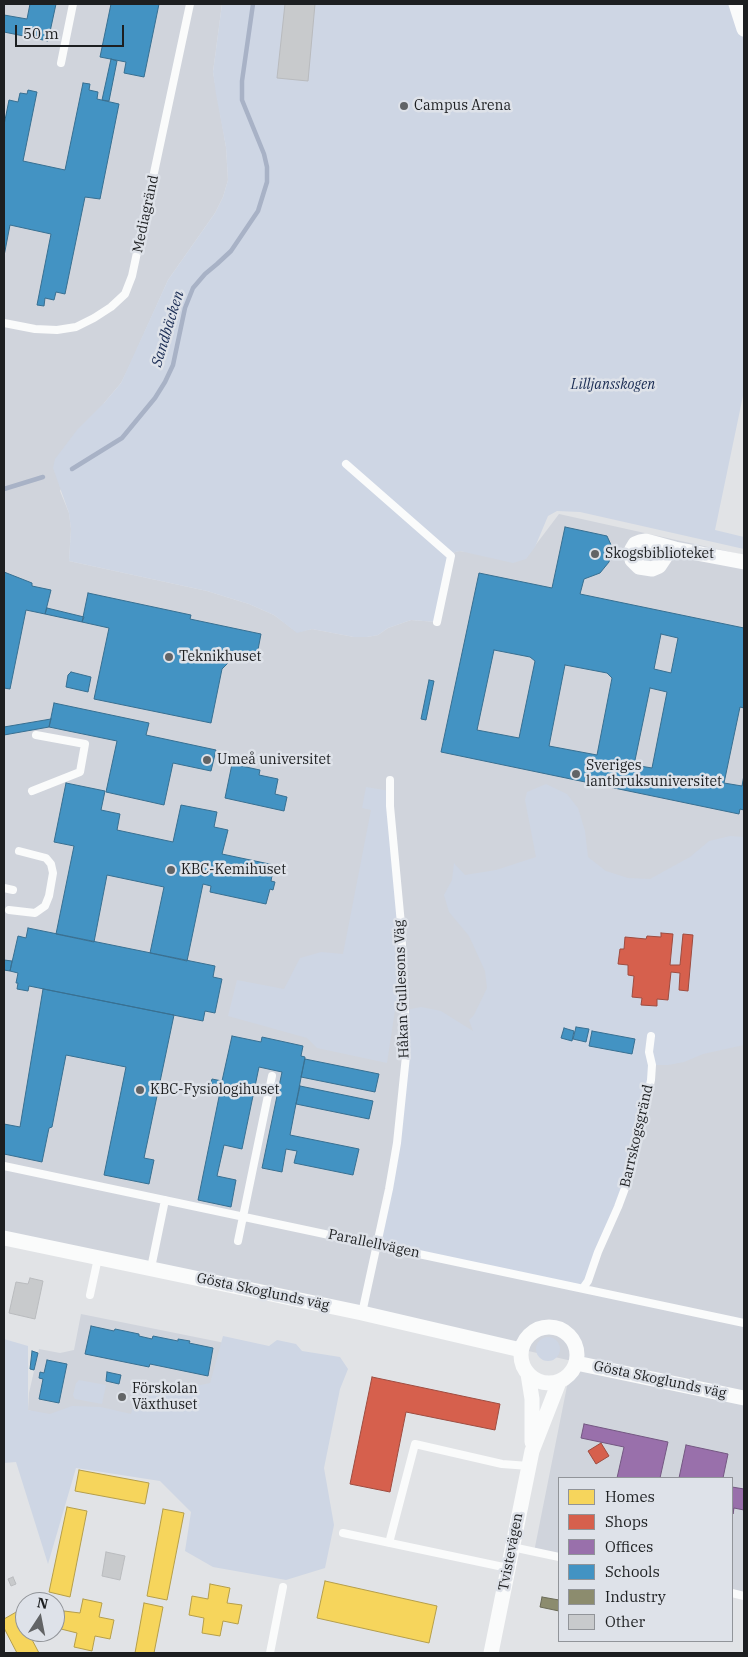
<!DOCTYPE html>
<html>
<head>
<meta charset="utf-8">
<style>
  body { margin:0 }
  #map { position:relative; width:748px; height:1657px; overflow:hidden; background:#e1e3e6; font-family:"IBM Plex Serif",serif }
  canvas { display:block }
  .frame { position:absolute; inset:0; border:5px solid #1d1f21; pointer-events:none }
  .legend { position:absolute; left:558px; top:1477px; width:175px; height:165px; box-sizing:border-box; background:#dee2e9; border:1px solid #919499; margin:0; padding:6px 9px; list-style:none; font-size:15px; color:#1d1f21 }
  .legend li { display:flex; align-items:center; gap:10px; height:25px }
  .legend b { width:25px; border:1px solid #919499 }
  .north { position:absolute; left:15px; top:1592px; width:50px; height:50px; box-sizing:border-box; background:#dee2e9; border:1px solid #919499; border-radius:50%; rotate:11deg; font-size:14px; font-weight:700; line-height:20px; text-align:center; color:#1d1f21 }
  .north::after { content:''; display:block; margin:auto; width:18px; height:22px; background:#626466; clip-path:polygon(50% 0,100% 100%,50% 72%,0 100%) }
  .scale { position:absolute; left:15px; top:25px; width:109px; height:22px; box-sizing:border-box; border:2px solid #1d1f21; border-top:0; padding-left:6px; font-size:15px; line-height:18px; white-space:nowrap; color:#1d1f21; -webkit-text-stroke:4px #dee2e9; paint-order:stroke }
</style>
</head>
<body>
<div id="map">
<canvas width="748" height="1657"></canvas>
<div class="frame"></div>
<ul class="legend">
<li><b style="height:14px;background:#f6d55c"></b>Homes</li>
<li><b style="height:14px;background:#d6604d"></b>Shops</li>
<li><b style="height:14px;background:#9970ab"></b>Offices</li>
<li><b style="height:14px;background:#4393c3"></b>Schools</li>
<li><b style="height:14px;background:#8c8c6e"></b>Industry</li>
<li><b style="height:14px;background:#c8cacc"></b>Other</li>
</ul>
<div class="north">N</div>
<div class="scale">50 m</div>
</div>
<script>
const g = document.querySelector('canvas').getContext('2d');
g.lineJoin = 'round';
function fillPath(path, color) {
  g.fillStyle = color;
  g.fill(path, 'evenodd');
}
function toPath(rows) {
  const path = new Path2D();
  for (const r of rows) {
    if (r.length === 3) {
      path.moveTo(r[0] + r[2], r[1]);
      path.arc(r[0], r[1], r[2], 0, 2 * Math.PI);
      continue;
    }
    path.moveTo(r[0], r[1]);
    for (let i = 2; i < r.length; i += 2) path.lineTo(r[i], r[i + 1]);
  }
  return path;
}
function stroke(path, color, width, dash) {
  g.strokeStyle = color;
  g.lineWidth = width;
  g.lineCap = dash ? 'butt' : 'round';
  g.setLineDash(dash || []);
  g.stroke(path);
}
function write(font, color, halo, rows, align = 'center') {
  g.font = font + ' "IBM Plex Serif",serif';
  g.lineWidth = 5;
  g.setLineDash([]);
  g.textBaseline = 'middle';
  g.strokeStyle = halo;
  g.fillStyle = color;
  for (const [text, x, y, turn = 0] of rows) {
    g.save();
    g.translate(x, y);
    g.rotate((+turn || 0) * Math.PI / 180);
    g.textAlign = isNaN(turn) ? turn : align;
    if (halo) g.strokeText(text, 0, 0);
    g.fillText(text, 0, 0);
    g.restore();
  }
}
const built = toPath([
  [4,4,222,4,213,72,226,147,228,180,223,197,215,213,168,280,130,365,121,383,104,403,60,491,69,513,71,529,69,561,207,591,249,604,274,615,297,632,312,629,354,637,367,637,378,635,388,628,411,620,437,622,451,556,455,552,459,551,525,559,559,514,744,555,744,1596,732,1594,732,1478,559,1478,559,1557,534,1552,572,1361,362,1313,4,1238],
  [81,1314,225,1343,196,1477,28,1410,29,1393,39,1349,60,1353,74,1350]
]);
const green = toPath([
  [222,4,744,4,744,391,715,530,744,537,744,549,580,512,557,511,548,516,535,547,526,559,513,563,460,551,455,552,451,556,437,622,411,620,388,628,378,635,367,637,354,637,312,629,297,633,274,615,249,604,207,591,69,561,71,529,69,513,53,468,55,459,77,430,104,403,121,383,168,280,215,213,223,197,228,180,226,147,216,94,213,72],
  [546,784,567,794,578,808,585,831,588,857,606,871,628,878,650,879,690,857,709,841,730,836,744,837,744,1045,703,1054,684,1062,668,1065,652,1065,637,1148,583,1288,377,1245,397,1143,405,1010,395,1010,387,1063,317,1048,307,1038,228,1016,237,980,284,989,300,958,321,952,343,954,371,810,362,808,366,787,390,791,406,1010,421,1007,441,1011,473,1031,469,1020,474,1015,487,988,485,971,469,936,449,912,444,895,452,880,454,863,465,875,496,870,536,857,525,800,527,792],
  [223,1336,269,1346,277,1340,296,1344,302,1351,340,1357,348,1369,340,1389,324,1468,334,1525,325,1568,286,1580,213,1567,185,1551,191,1512,160,1481,76,1468,48,1564,16,1462,4,1463,4,1339,28,1346,28,1410,50,1414,72,1406,101,1407,131,1414,135,1399,210,1383],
  [548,1349,12],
  [79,1380,106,1385,102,1404,75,1399,73,1395,76,1383]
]);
const homes = toPath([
  [79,1470,149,1483,145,1504,75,1491,79,1470],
  [67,1507,87,1511,70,1597,49,1592,67,1507],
  [163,1509,184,1513,167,1600,147,1596,163,1509],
  [325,1581,437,1606,429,1643,317,1618,325,1581],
  [210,1584,230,1588,227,1603,242,1605,238,1624,223,1621,220,1636,202,1633,204,1618,189,1615,192,1596,208,1599,210,1584],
  [83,1599,102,1603,99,1617,114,1620,110,1639,95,1636,92,1651,74,1647,77,1633,61,1629,64,1611,80,1613,83,1599],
  [144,1603,163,1607,154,1653,135,1653,144,1603],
  [18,1611,25,1626,25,1632,28,1632,39,1653,17,1653,4,1628,4,1619,18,1611]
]);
const shops = toPath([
  [661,933,673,934,670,965,680,965,683,934,693,935,688,991,679,990,680,973,671,972,668,1000,657,999,657,1006,641,1005,642,998,632,997,634,976,628,975,628,965,618,964,620,949,624,949,625,937,646,939,647,936,661,937,661,933],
  [372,1377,500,1404,495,1430,406,1412,390,1492,350,1484,372,1377],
  [601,1443,609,1456,596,1464,588,1451,601,1443]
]);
const offices = toPath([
  [584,1424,668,1442,660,1478,617,1478,624,1447,581,1438,584,1424],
  [686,1445,728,1454,723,1478,679,1478,686,1445],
  [732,1487,744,1489,744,1510,734,1508,733,1514,732,1487]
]);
const schools = toPath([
  [30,4,56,4,48,41,4,32,4,15,27,19,30,4],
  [111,4,159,4,144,77,124,73,126,62,100,57,111,4],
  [111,59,117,61,109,101,102,100,111,59],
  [83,83,90,84,89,90,98,92,97,99,119,104,100,199,85,197,65,294,56,292,54,300,45,298,44,306,37,305,51,234,10,225,4,256,4,125,9,100,18,102,20,93,27,94,28,90,37,92,23,161,65,170,83,83],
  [565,527,607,536,612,547,609,562,600,573,584,579,580,594,744,628,744,708,740,707,724,783,742,786,744,775,744,810,740,809,739,814,441,752,479,573,552,588,565,527],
  [661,634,678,638,671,673,654,669,661,634],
  [494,650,530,657,535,661,519,738,477,730,494,650],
  [565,665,607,673,612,678,597,755,549,746,565,665],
  [650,688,667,692,652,768,634,765,650,688],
  [4,572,32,583,32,586,51,590,45,614,26,610,10,689,4,688,4,572],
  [88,593,191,615,190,619,261,634,256,660,235,656,222,669,211,723,94,699,109,628,82,622,88,593],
  [47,608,84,617,82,622,45,614,47,608],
  [71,672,91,677,88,692,66,687,68,675,71,672],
  [429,680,434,681,426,720,421,719,429,680],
  [54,703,149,723,146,735,216,750,211,771,173,763,164,805,106,792,117,741,49,727,54,703],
  [51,719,49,727,4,735,4,727,51,719],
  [232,764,260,770,259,775,278,779,275,794,287,797,284,811,225,798,232,764],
  [66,783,105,791,101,810,120,814,117,830,173,842,181,805,217,812,214,827,228,830,222,854,274,865,271,881,275,882,273,890,270,889,266,904,210,892,211,886,203,884,187,961,150,953,164,887,107,875,94,942,56,934,74,846,54,842,66,783],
  [28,928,215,966,213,977,222,979,215,1013,205,1011,203,1021,29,986,28,991,17,989,18,983,16,983,18,973,10,971,18,936,26,938,28,928],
  [4,960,12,961,10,971,4,970,4,960],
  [43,989,174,1015,144,1158,154,1160,149,1184,104,1175,126,1067,66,1055,52,1127,49,1128,42,1162,4,1154,4,1124,20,1127,43,989],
  [576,1027,589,1029,586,1042,573,1039,576,1027],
  [564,1028,574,1031,572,1041,561,1038,564,1028],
  [592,1031,635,1039,632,1054,589,1046,592,1031],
  [232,1036,261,1042,262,1037,303,1046,301,1056,305,1057,290,1135,359,1149,353,1175,294,1163,297,1151,286,1149,282,1172,262,1168,282,1072,259,1067,242,1149,224,1145,217,1176,236,1180,231,1207,198,1200,220,1092,209,1090,212,1079,222,1081,232,1036],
  [305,1059,379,1074,375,1092,301,1077,305,1059],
  [300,1086,373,1101,369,1119,296,1104,300,1086],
  [91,1326,114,1331,115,1329,139,1334,139,1336,152,1339,153,1336,178,1341,178,1339,190,1341,189,1343,213,1348,208,1376,150,1364,149,1367,85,1354,91,1326],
  [32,1351,38,1353,34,1370,30,1369,32,1351],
  [47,1360,67,1364,59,1403,39,1399,43,1379,39,1378,40,1372,44,1373,47,1360],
  [107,1372,121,1375,119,1384,106,1381,107,1372]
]);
const industry = toPath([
  [542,1597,559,1600,559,1611,540,1607,542,1597]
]);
const stream = toPath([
  [72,469,122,438,155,398,165,382,173,365,185,308,193,288,205,274,217,264,231,251,258,211,267,182,267,167,264,154,242,100,242,81,253,4],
  [4,489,43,477]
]);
const building = toPath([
  [285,4,315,4,308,81,277,78,285,4],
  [30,1278,43,1281,35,1319,9,1313,16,1282,28,1284,30,1278],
  [106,1552,125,1556,120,1580,102,1576,106,1552],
  [13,1577,16,1584,11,1586,8,1579,13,1577]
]);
const lane = toPath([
  [61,63,73,4],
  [4,323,35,329,57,330,76,327,94,318,111,307,125,294,132,276,190,4],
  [346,464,451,556,437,622],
  [32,791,80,772,85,744,36,735],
  [4,888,13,890],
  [9,910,35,913,45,906,49,896,53,873,51,864,46,858,19,851],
  [4,1166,744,1323],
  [238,1241,272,1076],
  [151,1268,165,1200],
  [583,1288,588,1281,598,1252,618,1207,631,1172,651,1080,652,1065,649,1052,651,1036],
  [90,1295,98,1258],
  [362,1313,389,1189,397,1143,406,1056,405,1010,401,924,390,806,390,780],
  [343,1533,508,1568],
  [389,1543,415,1444,502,1464,529,1466],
  [512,1547,559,1557],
  [732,1593,744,1596],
  [270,1653,283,1587]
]);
const street = toPath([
  [736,4,744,29],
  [675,549,667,554,659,566,652,569,639,567,632,560,632,549,635,544,640,542,646,541,675,549,744,562],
  [4,1238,362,1313,521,1350],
  [549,1355,28],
  [576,1363,744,1398],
  [528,1374,532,1399,532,1442],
  [491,1653,532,1451,559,1382]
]);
const markers = [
  [404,106,5,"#626466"],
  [595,554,5,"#626466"],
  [169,657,5,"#626466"],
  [207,760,5,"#626466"],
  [576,774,5,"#626466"],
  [171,870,5,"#626466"],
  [140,1090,5,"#626466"],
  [122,1397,5,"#626466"]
];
const poiNames = [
  ["Campus Arena",414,106],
  ["Skogsbiblioteket",605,554],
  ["Teknikhuset",179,657],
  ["Umeå universitet",217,760],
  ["Sveriges",586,766],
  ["lantbruksuniversitet",586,782],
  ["KBC-Kemihuset",181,870],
  ["KBC-Fysiologihuset",150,1090],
  ["Förskolan",132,1389],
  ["Växthuset",132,1405]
];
const streetNames = [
  ["Mediagränd",146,214,-78],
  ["Håkan Gullesons Väg",402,989,-92],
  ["Barrskogsgränd",637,1136,-77],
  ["Parallellvägen",374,1244,12],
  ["Gösta Skoglunds väg",263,1292,12],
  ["Gösta Skoglunds väg",660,1380,12],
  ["Tvistevägen",511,1552,-79]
];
const parkNames = [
  ["Lilljansskogen",613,385]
];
const waterNames = [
  ["Sandbäcken",168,329,-73]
];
fillPath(built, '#d0d4dc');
fillPath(green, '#ced6e4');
fillPath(homes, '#f6d55c');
stroke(homes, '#b59e4a', 1);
fillPath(shops, '#d6604d');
stroke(shops, '#9e4c40', 1);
fillPath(offices, '#9970ab');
stroke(offices, '#745882', 1);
fillPath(schools, '#4393c3');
stroke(schools, '#387092', 1);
fillPath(industry, '#8c8c6e');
stroke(industry, '#6b6b57', 1);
stroke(stream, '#a8b2c6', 4.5);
fillPath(building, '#c8cacc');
stroke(building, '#b9bbbe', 1);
stroke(lane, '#fafbfb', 8);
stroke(street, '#fafbfb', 15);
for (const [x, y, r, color] of markers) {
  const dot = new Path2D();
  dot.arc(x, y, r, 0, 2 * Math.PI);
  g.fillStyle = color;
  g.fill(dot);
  stroke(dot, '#dee2e9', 2);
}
write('14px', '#1d1f21', '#dee2e9', poiNames, 'left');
write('14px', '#1d1f21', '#dee2e9', streetNames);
write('italic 14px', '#192b52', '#dee2e9', parkNames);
write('italic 15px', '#1b2d54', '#dee2e9', waterNames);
</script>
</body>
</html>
